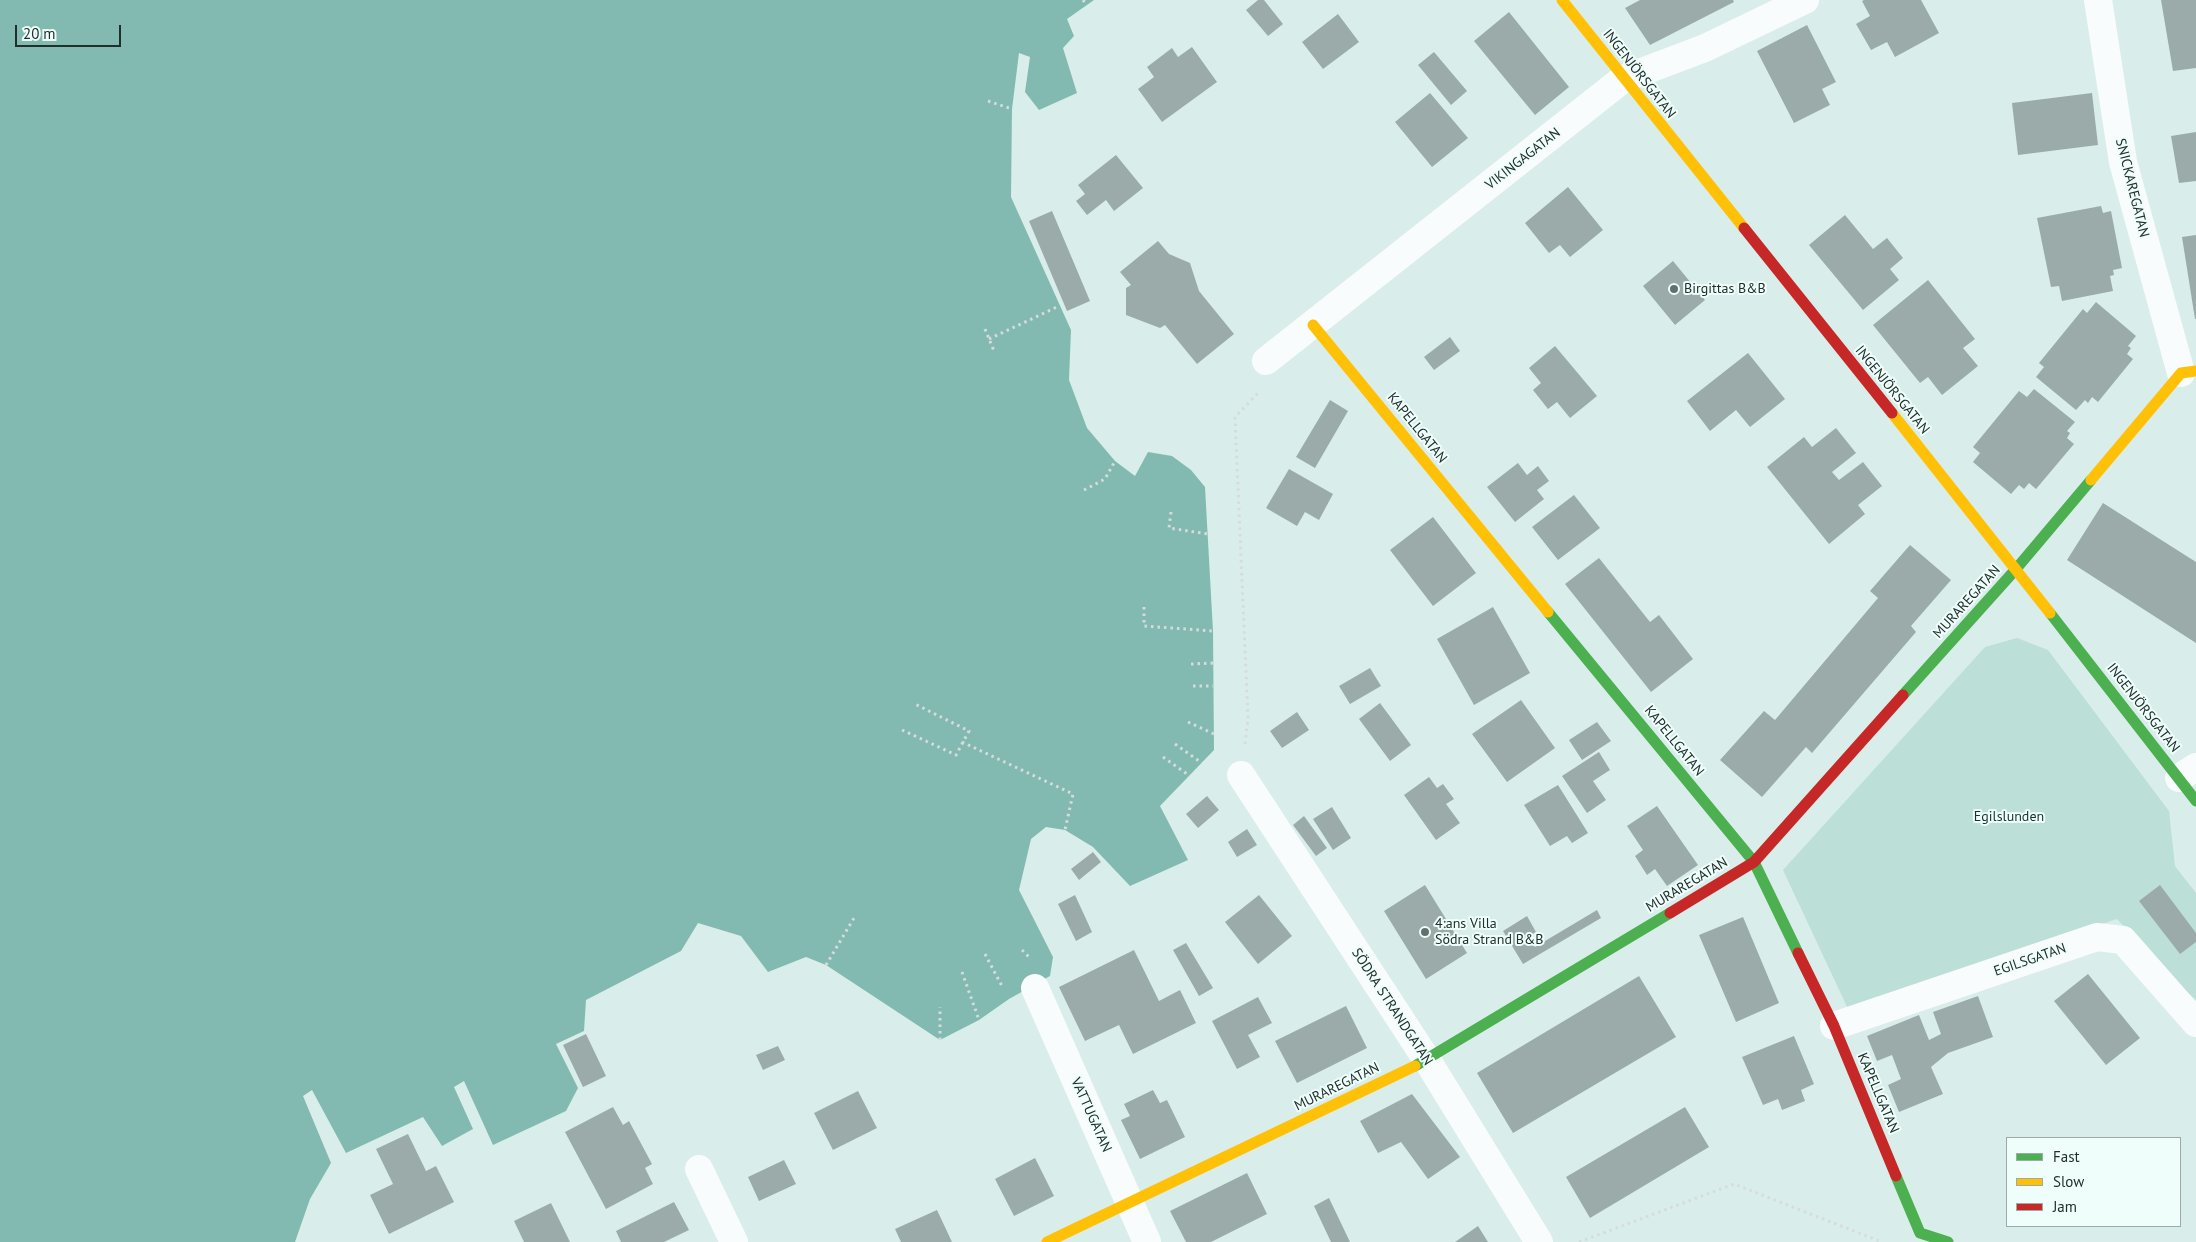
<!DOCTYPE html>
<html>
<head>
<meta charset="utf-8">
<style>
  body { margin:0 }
  #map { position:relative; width:2196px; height:1242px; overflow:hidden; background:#d9eeea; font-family:"PT Sans",sans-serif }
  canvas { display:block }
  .legend { position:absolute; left:2006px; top:1137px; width:175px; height:90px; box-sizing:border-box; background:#effefb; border:1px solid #9caba8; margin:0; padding:6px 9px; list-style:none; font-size:15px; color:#202f2c }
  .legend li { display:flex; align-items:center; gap:10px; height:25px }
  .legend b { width:25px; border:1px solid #9caba8 }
  .scale { position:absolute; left:15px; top:25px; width:106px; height:22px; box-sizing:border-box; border:2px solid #202f2c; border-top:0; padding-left:6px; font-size:15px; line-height:18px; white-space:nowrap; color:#202f2c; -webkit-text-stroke:4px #effefb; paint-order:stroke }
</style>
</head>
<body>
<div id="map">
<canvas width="2196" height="1242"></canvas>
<ul class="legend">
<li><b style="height:6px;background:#4caf50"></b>Fast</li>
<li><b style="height:6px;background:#ffc107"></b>Slow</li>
<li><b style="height:6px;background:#c62828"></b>Jam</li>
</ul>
<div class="scale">20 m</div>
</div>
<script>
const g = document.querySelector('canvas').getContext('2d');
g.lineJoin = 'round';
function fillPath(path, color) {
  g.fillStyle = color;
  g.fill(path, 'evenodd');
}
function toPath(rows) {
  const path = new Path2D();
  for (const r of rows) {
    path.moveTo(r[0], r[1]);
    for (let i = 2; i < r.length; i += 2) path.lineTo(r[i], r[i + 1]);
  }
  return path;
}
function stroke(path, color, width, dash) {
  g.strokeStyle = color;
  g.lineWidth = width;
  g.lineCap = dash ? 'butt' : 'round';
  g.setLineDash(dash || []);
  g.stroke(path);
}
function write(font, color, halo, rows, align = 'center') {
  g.font = font + ' "PT Sans",sans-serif';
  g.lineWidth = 4;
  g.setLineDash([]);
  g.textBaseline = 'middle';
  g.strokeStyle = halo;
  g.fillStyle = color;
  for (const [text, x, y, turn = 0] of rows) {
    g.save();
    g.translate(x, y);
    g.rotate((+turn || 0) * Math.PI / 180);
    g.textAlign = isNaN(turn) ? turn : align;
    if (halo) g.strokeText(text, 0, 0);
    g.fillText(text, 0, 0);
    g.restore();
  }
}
const green = toPath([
  [2017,638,2048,650,2169,811,2175,866,2196,893,2196,1000,2180,986,2117,919,1848,1009,1783,870,1985,647]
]);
const water = toPath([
  [0,0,1094,0,1067,19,1074,36,1063,48,1077,93,1039,110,1025,92,1030,57,1019,53,1012,109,1011,197,1071,330,1069,380,1087,428,1115,461,1135,476,1148,452,1172,456,1191,470,1205,487,1213,631,1214,750,1160,806,1188,860,1130,886,1093,847,1065,830,1046,827,1031,839,1019,890,1053,957,1050,976,1009,999,979,1020,940,1040,826,965,806,957,768,972,741,936,698,923,681,951,586,1000,584,1031,556,1044,578,1088,566,1111,493,1145,464,1081,454,1087,473,1129,442,1146,423,1117,346,1153,312,1090,303,1096,331,1163,310,1199,295,1242,0,1242]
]);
const building = toPath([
  [1258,0,1264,0,1283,24,1268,36,1246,10],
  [1640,0,1733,0,1734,2,1650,45,1625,8],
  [1864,0,1921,0,1939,33,1895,57,1887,42,1871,50,1856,24,1870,16,1862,1],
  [2161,0,2196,0,2196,68,2173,71],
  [1509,12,1569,87,1535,115,1474,41],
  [1338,14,1359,42,1323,69,1302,42],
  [1807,25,1836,82,1822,89,1830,105,1794,123,1757,51],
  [1192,47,1217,82,1162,122,1138,89,1154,77,1147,67,1172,48,1178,57],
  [1434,52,1467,91,1451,105,1418,65],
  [1430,93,1468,138,1432,167,1395,122],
  [2092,93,2098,145,2018,155,2012,103],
  [2196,132,2196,181,2179,183,2171,136],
  [1116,155,1143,188,1114,211,1106,200,1087,215,1076,201,1085,194,1078,185],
  [1568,187,1603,230,1570,257,1560,245,1549,253,1525,223],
  [2101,206,2103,213,2111,211,2122,268,2113,270,2114,275,2110,276,2113,291,2062,301,2059,286,2051,287,2037,218],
  [1052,211,1090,301,1067,311,1029,221],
  [1845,215,1873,249,1887,238,1903,258,1890,269,1899,280,1863,310,1809,245],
  [2196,235,2196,319,2195,319,2182,237],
  [1158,241,1169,254,1190,263,1199,291,1234,334,1197,364,1165,325,1160,328,1126,315,1126,288,1131,285,1120,272],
  [1673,261,1705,300,1675,325,1643,286],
  [1928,280,1975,339,1963,348,1978,366,1942,395,1928,377,1920,383,1873,325],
  [2096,302,2136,336,2128,346,2131,348,2127,354,2133,359,2098,402,2092,397,2088,403,2085,400,2076,410,2036,377,2044,367,2039,363,2083,309,2087,313],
  [1450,337,1460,351,1434,370,1424,357],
  [1555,346,1597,396,1570,418,1557,402,1548,409,1533,390,1541,383,1529,368],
  [1748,353,1785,399,1750,427,1736,410,1710,431,1687,401],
  [2034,389,2075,422,2067,431,2070,433,2067,438,2074,444,2036,489,2029,483,2024,489,2019,485,2011,494,1973,462,1980,453,1973,447,2019,391,2027,397],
  [1330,400,1348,411,1315,468,1296,457],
  [1836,428,1856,453,1832,472,1839,480,1863,462,1882,486,1858,505,1865,514,1829,544,1767,467,1804,437,1812,447],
  [1518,463,1527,475,1538,466,1549,481,1537,490,1544,499,1515,522,1487,487],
  [1289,469,1333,494,1319,520,1305,512,1297,526,1266,508],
  [1574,495,1600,528,1558,560,1532,527],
  [2103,503,2196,562,2196,643,2067,560],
  [1433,517,1476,573,1433,606,1390,550],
  [1910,545,1951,580,1911,626,1916,632,1812,753,1806,747,1762,797,1720,760,1764,711,1775,720,1878,598,1870,591],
  [1599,558,1650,622,1659,615,1693,659,1651,692,1565,584],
  [1493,607,1530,673,1474,705,1437,639],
  [1370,668,1381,686,1350,704,1339,686],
  [1521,700,1555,748,1507,782,1472,734],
  [1380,703,1411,745,1390,761,1359,719],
  [1297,712,1309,730,1282,748,1270,731],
  [1597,722,1611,741,1582,760,1569,740],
  [1599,752,1610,770,1593,781,1606,800,1587,813,1562,776],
  [1429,777,1437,788,1443,784,1454,799,1446,804,1460,823,1436,840,1404,795],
  [1558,785,1588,833,1572,843,1567,836,1550,846,1524,805],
  [1207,796,1219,810,1198,828,1186,814],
  [1657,806,1698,865,1667,886,1655,869,1647,875,1635,856,1643,850,1627,826],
  [1332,807,1351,838,1333,850,1313,819],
  [1304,816,1327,848,1316,856,1293,825],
  [1247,829,1257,845,1237,857,1228,842],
  [1093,852,1101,862,1079,880,1071,869],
  [1425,885,1467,953,1426,979,1384,911],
  [2160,885,2196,933,2196,942,2180,954,2139,901],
  [1075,895,1092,932,1076,941,1058,904],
  [1259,895,1292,936,1258,964,1225,922],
  [1597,910,1601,918,1523,964,1503,931,1527,916,1536,932,1528,937,1535,947],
  [1743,917,1779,1003,1736,1022,1699,935],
  [1186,943,1213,988,1199,996,1173,950],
  [1134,950,1159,1001,1180,990,1196,1023,1133,1054,1119,1025,1085,1041,1059,987],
  [2088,974,2140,1038,2106,1065,2054,1001],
  [1639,976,1676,1037,1513,1133,1477,1073],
  [1978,996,1993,1037,1948,1053,1931,1067,1943,1094,1899,1112,1888,1085,1901,1079,1892,1055,1877,1061,1867,1036,1919,1015,1929,1040,1941,1034,1933,1012],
  [1258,997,1272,1023,1248,1035,1260,1057,1237,1069,1212,1021],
  [1346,1006,1367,1048,1297,1083,1275,1041],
  [586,1034,606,1076,583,1087,563,1045],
  [1794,1036,1814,1084,1801,1090,1805,1101,1782,1110,1778,1099,1763,1105,1742,1057],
  [778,1046,785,1060,763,1070,756,1055],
  [1153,1090,1160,1103,1167,1100,1185,1137,1140,1159,1121,1120,1130,1116,1124,1104],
  [858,1091,877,1128,833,1150,814,1113],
  [1412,1094,1460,1157,1428,1179,1401,1142,1378,1153,1360,1121],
  [613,1107,623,1125,629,1121,652,1164,645,1168,653,1184,606,1209,565,1132],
  [1685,1107,1709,1147,1590,1218,1566,1177],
  [408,1134,426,1171,436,1166,454,1202,389,1234,370,1195,393,1184,376,1149],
  [1035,1158,1054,1196,1014,1216,995,1179],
  [784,1160,796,1184,759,1201,748,1177],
  [1247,1173,1267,1214,1211,1242,1186,1242,1170,1211],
  [1329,1198,1350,1242,1331,1242,1314,1206],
  [674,1202,689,1230,664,1242,621,1242,616,1231],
  [551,1203,570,1242,524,1242,514,1221],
  [937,1210,952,1242,901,1242,895,1229],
  [1478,1226,1488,1242,1455,1242]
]);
const path = toPath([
  [1083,0,1087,5],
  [988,101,1012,109],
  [985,329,994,351],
  [989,339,1059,306],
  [1084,490,1105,479,1115,461],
  [1171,512,1169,528,1208,534],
  [1144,607,1144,626,1213,631],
  [1191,664,1214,663],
  [1193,686,1213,686],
  [1188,722,1214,734],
  [902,730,956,755,969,731,913,703],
  [962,742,1073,794,1065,830],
  [1175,744,1202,763],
  [1245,744,1248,719,1235,417,1260,391],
  [1163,757,1190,776],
  [1022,950,1029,957],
  [985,954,1003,988],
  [826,965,854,918],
  [962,972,979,1020],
  [940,1040,940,1007],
  [1579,1242,1734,1184,1882,1242]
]);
const street = toPath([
  [2098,0,2123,162,2181,373],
  [1266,361,1623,79,1705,48,1805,0],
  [1241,775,1427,1060,1539,1242],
  [2179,778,2196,767],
  [1035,988,1147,1242],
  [1834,1026,2097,937,2123,940,2196,1023],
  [699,1169,734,1242]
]);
const fast = toPath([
  [1548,612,1754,862,1798,953],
  [2050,613,2196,801],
  [1903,695,2016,569,2091,480],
  [1415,1066,1670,913],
  [1896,1176,1920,1233,1948,1242]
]);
const slow = toPath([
  [1562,0,1744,228],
  [1313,325,1548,612],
  [1892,413,2050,613],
  [2091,480,2181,373,2196,371],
  [1047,1242,1415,1066]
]);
const jam = toPath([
  [1744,228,1892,413],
  [1670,913,1754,862,1903,695],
  [1798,953,1834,1026,1896,1176]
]);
const markers = [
  [1674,289,5,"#61726e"],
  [1425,932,5,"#61726e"]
];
const streetNames = [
  ["INGENJÖRSGATAN",1639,74,52],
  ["VIKINGAGATAN",1523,159,-38],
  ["SNICKAREGATAN",2132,188,76],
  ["INGENJÖRSGATAN",1892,390,51],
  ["KAPELLGATAN",1417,428,51],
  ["MURAREGATAN",1967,602,-48],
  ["INGENJÖRSGATAN",2143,708,52],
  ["KAPELLGATAN",1674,741,51],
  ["MURAREGATAN",1687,885,-31],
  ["EGILSGATAN",2030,960,-19],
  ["SÖDRA STRANDGATAN",1392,1007,57],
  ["MURAREGATAN",1337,1087,-26],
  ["KAPELLGATAN",1878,1093,67],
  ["VATTUGATAN",1091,1115,66]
];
const poiNames = [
  ["Birgittas B&B",1684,289],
  ["4:ans Villa",1435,924],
  ["Södra Strand B&B",1435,940]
];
const parkNames = [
  ["Egilslunden",2009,817]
];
fillPath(green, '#bcdfd8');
fillPath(water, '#82bab1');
fillPath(building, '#9baba9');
stroke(path, '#d6dcdb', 3, [2.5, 4]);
stroke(street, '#f9fcfc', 28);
stroke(fast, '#4caf50', 11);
stroke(slow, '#ffc107', 11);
stroke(jam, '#c62828', 11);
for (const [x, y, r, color] of markers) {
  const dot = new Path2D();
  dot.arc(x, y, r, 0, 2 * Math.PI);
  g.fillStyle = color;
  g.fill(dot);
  stroke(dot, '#effefb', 2);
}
write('14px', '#202f2c', '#effefb', streetNames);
write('14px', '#202f2c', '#effefb', poiNames, 'left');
write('14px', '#123530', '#effefb', parkNames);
</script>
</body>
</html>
